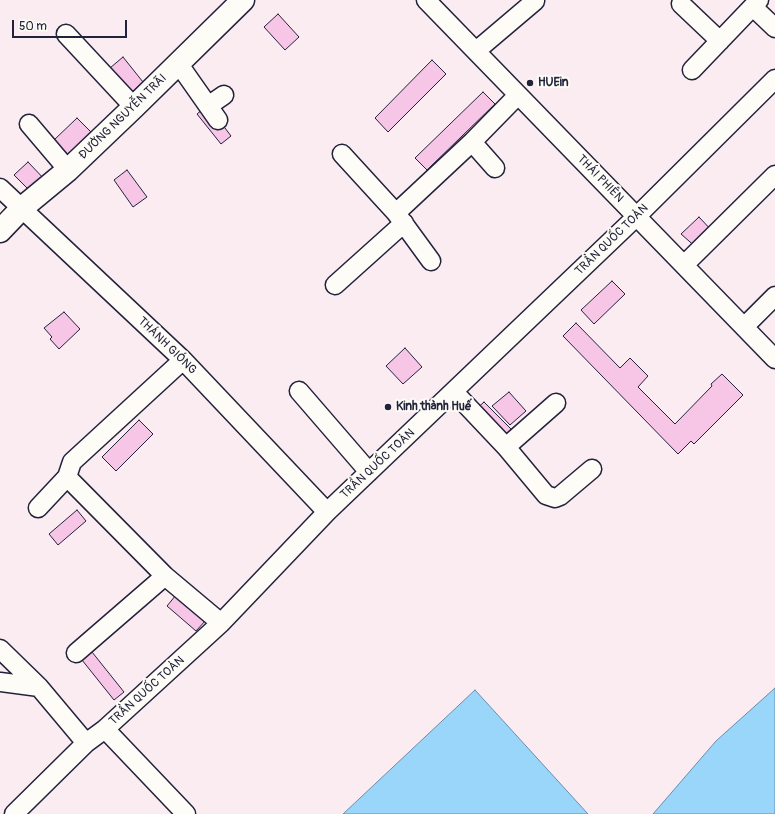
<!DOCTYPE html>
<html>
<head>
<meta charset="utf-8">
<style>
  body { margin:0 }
  #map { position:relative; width:775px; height:814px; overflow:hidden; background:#fbecf2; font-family:Pangolin,sans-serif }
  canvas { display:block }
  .scale { position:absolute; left:12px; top:20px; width:115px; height:18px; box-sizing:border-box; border:2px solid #22223b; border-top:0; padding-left:5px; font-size:12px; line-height:14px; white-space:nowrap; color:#22223b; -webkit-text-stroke:3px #fdfcf7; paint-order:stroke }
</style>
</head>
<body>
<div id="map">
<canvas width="775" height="814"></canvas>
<div class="scale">50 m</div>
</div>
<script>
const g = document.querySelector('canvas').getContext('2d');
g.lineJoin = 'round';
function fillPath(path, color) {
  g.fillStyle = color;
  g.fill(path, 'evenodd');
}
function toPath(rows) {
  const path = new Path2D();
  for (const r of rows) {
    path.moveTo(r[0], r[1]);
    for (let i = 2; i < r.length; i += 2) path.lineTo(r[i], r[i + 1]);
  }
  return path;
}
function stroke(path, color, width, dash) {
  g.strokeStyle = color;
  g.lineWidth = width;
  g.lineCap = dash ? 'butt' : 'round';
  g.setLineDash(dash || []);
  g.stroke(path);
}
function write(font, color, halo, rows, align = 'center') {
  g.font = font + ' Pangolin,sans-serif';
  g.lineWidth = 4;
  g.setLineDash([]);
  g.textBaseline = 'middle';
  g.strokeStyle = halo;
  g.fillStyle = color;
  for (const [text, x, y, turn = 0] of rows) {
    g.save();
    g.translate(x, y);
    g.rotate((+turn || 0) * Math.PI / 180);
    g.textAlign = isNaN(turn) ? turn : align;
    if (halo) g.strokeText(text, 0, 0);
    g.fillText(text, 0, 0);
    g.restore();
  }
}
const water = toPath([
  [775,688,775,814,653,814,716,741,775,688],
  [475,690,588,814,343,814,475,690]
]);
const building = toPath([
  [278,14,299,37,285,50,264,27,278,14],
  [123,57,143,82,131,93,110,68,123,57],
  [432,60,446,74,388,132,375,118,432,60],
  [200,79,221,106,213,112,231,136,221,144,197,114,208,105,200,79],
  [483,92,495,104,427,170,415,158,483,92],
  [77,118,94,135,71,158,54,140,77,118],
  [28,162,48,183,35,196,14,175,28,162],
  [127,170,147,197,133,207,114,180,127,170],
  [699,217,714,233,698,249,681,234,699,217],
  [612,281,625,294,594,324,581,310,612,281],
  [64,312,80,329,59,349,50,339,52,337,44,328,64,312],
  [576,323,620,368,630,358,648,376,638,387,675,424,712,386,711,384,722,374,743,395,694,444,691,441,678,454,563,336,576,323],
  [405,348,422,367,403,384,386,366,405,348],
  [509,392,526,411,510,425,492,406,509,392],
  [484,402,511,429,501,439,474,411,484,402],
  [139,420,153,434,116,471,102,457,139,420],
  [77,510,86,521,58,545,49,534,77,510],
  [176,595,206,620,196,631,167,606,176,595],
  [88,647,124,692,114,700,78,655,88,647]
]);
const minor = toPath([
  [426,0,775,359],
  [681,4,720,41],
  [753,7,775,28],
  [66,34,134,107],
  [476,51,535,1],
  [178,63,218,120],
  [692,70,759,0],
  [208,106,224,95],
  [29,124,68,170],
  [472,142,495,168],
  [342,154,396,213,431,261],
  [0,188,183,360,327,512],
  [396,213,472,142,518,95],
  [684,265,775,175],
  [335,285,404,223],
  [744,327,775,296],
  [299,391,369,472],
  [454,392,506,447,546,495,555,498,560,496,592,469],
  [506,447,556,403],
  [67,477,165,576,221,623],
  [38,508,67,477,72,462,183,360],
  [0,649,39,687,86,743],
  [76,653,165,576],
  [0,682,39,687],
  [105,729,186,814],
  [14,814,86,743,105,729,221,623,327,512,636,217,775,79]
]);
const major = toPath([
  [0,231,22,208,68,170,134,107,243,0]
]);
const markers = [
  [530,83,4,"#22223b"],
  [388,407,4,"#22223b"]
];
const poiNames = [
  ["HUEin",538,83],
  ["Kinh thành Huế",396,407]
];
const streetNames = [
  ["ĐƯỜNG NGUYỄN TRÃI",123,117,-44],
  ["THÁI PHIÊN",600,179,46],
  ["TRẦN QUỐC TOẢN",612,240,-44],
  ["THÁNH GIÓNG",167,346,44],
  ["TRẦN QUỐC TOẢN",378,464,-43],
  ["TRẦN QUỐC TOẢN",147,691,-42]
];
fillPath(water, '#9ad5fa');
stroke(water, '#6a8dae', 1);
fillPath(building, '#f7c6e6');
stroke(building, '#22223b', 1);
stroke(minor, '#22223b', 21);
stroke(major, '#22223b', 25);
stroke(minor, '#fdfcf7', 18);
stroke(major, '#fdfcf7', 22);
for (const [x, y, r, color] of markers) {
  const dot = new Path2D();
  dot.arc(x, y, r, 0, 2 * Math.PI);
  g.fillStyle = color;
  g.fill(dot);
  stroke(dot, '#fdfcf7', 1.5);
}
write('bold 12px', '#22223b', '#fdfcf7', poiNames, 'left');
write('12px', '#22223b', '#fdfcf7', streetNames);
</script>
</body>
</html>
